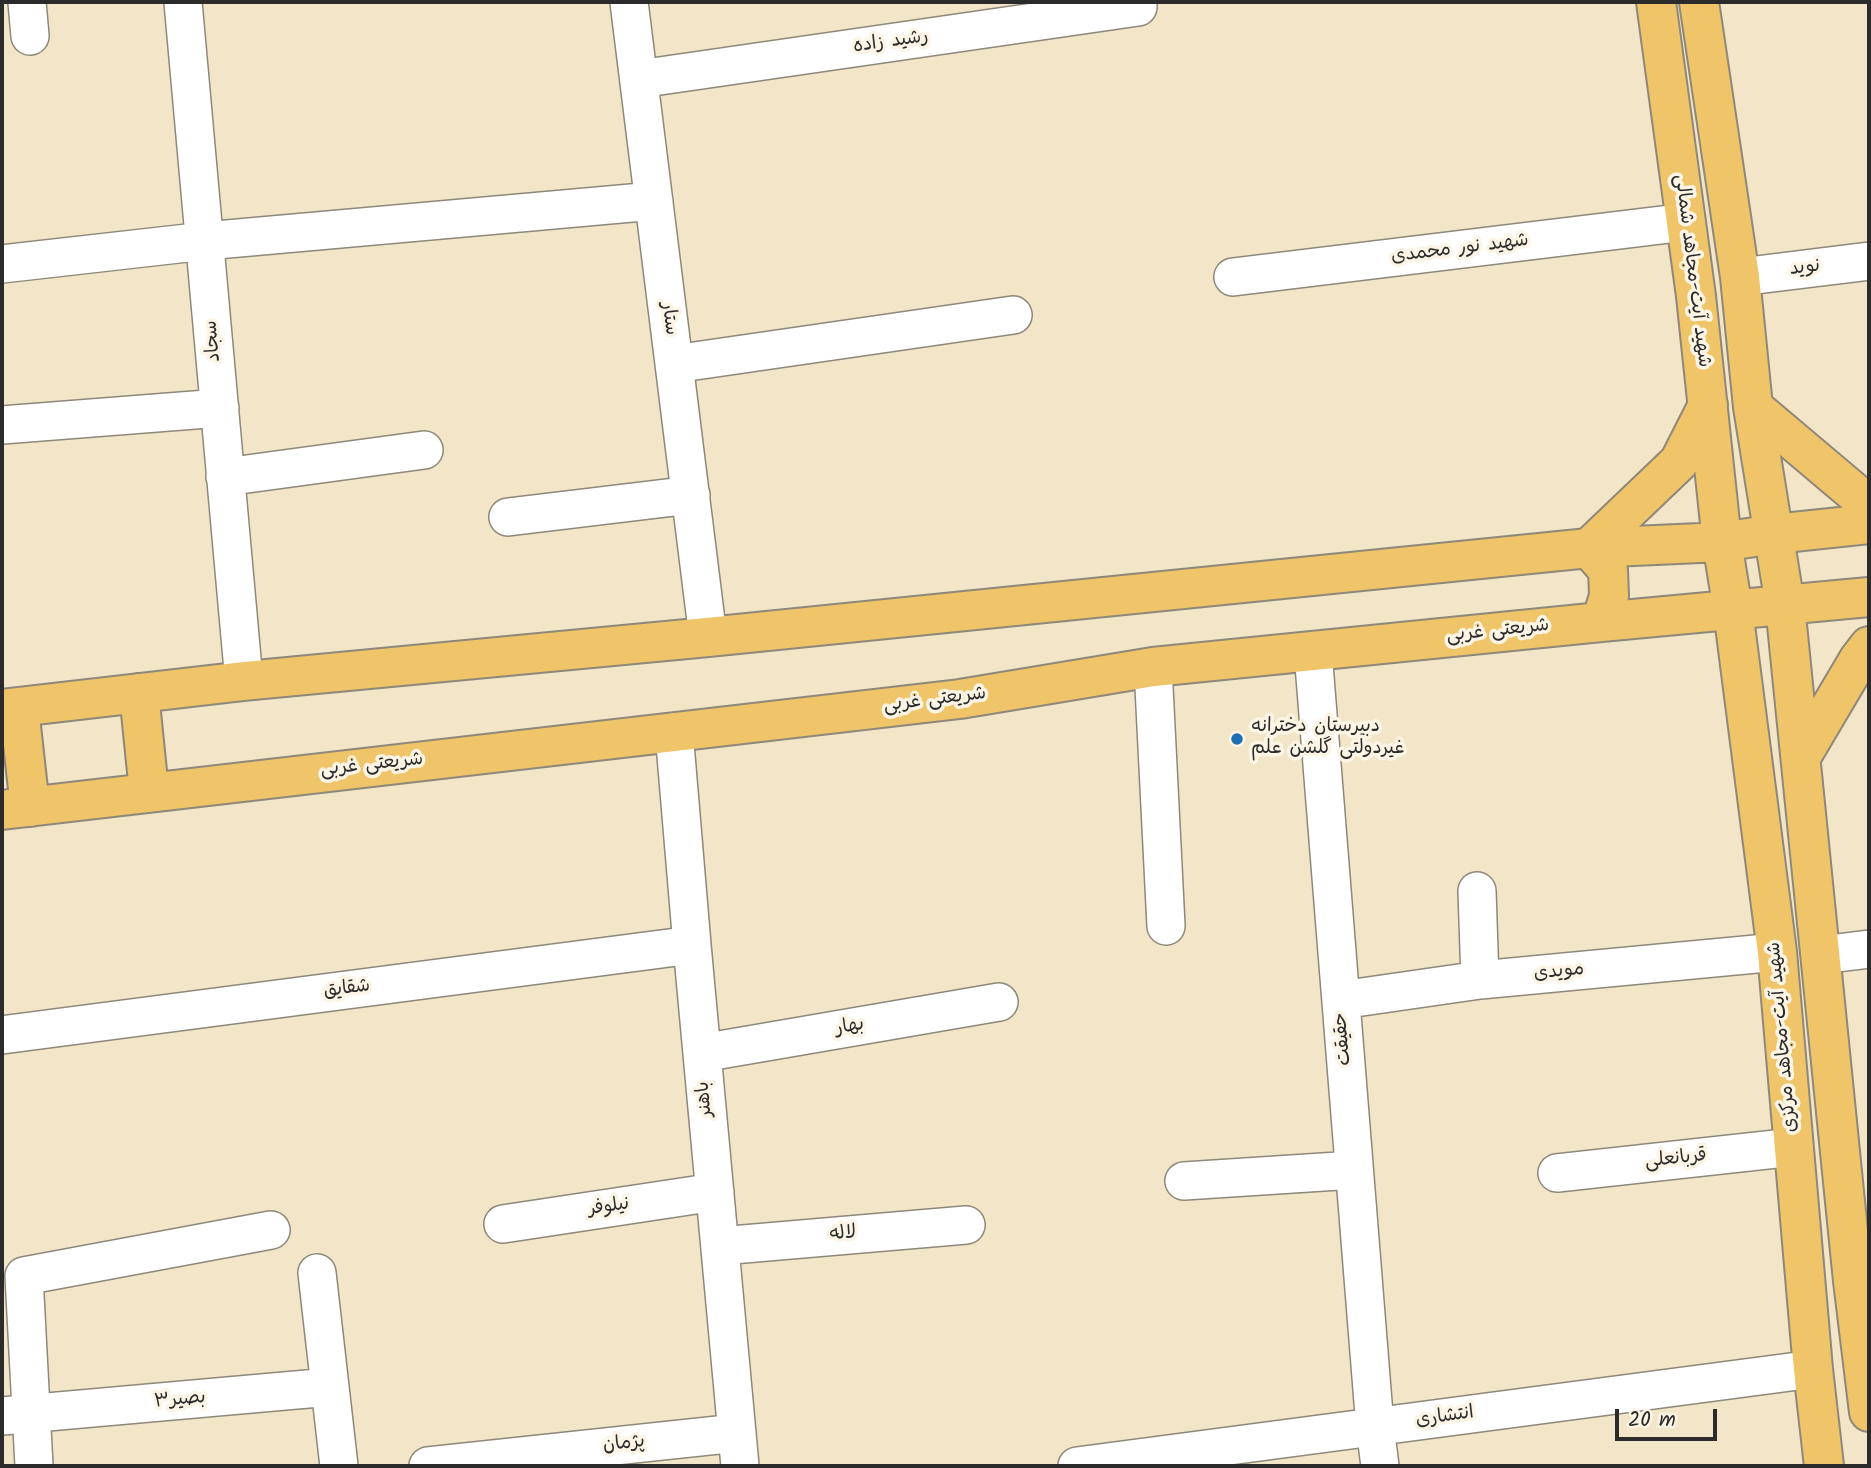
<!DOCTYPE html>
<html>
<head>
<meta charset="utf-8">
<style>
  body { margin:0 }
  #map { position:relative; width:1871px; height:1468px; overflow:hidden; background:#f2e5c8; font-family:Kalam,sans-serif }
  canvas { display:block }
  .frame { position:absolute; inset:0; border:4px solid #2b2b2b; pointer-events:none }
  .scale { position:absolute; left:1615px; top:1409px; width:102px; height:32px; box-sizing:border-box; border:4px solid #2b2b2b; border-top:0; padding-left:9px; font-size:21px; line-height:24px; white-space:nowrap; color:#2b2b2b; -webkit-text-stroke:5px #fcf5e5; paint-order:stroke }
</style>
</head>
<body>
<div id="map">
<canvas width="1871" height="1468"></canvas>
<div class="frame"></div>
<div class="scale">20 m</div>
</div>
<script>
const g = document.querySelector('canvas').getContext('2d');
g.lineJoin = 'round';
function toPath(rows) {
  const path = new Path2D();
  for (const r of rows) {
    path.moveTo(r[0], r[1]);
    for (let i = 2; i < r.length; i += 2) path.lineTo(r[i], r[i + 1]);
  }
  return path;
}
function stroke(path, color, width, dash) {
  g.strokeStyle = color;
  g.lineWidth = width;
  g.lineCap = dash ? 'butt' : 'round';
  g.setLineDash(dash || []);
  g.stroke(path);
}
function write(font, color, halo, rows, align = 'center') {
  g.font = font + ' Kalam,"Playpen Sans Arabic",sans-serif';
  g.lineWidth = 7;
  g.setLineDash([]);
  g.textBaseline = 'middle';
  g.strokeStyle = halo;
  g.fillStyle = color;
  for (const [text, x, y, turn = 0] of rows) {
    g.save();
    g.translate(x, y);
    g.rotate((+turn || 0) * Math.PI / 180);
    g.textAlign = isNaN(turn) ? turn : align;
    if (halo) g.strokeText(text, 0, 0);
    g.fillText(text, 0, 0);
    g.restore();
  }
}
const minor = toPath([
  [27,2,30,36],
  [183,2,244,681],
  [629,2,708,637],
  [639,79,1138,7,1137,2],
  [2,264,205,241,654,201],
  [1233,277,1686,222],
  [1740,277,1869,261],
  [674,364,1013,315],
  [2,425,220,408],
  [225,477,424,450],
  [508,517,691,495],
  [1313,652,1375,1427,1380,1466],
  [1153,667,1166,926],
  [674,732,692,945,740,1466],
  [1477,891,1480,980],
  [1821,955,1869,949],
  [1341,1000,1480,980,1777,952],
  [2,1035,692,945],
  [702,1053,999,1002],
  [1557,1173,1794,1147],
  [1184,1181,1354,1170],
  [503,1224,715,1192],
  [720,1246,966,1225],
  [317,1273,339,1466],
  [2,1416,330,1387],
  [34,1466,24,1276,271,1230],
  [428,1466,737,1433],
  [1077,1466,1813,1369]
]);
const major = toPath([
  [1656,2,1696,296,1722,542,1733,610,1777,952,1813,1369,1824,1466],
  [1699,2,1740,277,1753,407,1785,605,1853,1281,1869,1412],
  [1753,407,1869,505],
  [1601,622,1609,596,1608,570,1589,548,1679,462,1708,405],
  [139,693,149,791],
  [19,708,30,807],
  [2,709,244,681,708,637,1589,548,1722,542,1774,534,1869,524],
  [1801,757,1859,659,1869,646],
  [2,810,960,699,1153,667,1601,622,1869,597]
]);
const markers = [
  [1237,739,7,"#1f6fb2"]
];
const streetNames = [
  ["رشید زاده",891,43,-8],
  ["شهید نور محمدی",1460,250,-7],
  ["نوید",1805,269,-7],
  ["شهید آیت-مجاهد شمالی",1691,271,83],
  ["ستار",668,319,83],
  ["سجاد",214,341,-95],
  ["شریعتی غربی",1498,632,-6],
  ["شریعتی غربی",935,701,-7],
  ["شریعتی غربی",372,766,-6],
  ["مویدی",1559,973,-6],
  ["شقایق",347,990,-7],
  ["بهار",850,1028,-10],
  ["شهید آیت-مجاهد مرکزی",1784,1037,-95],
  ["حقیقت",1344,1039,-95],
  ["باهنر",706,1099,-95],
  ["قربانعلی",1676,1160,-6],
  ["نیلوفر",609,1208,-8],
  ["لاله",843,1235,-5],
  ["بصیر۳",180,1401,-5],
  ["انتشاری",1445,1418,-8],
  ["پژمان",624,1445,-6]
];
const poiNames = [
  ["دبیرستان دخترانه",1251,728],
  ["غیردولتی گلشن علم",1251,750]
];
stroke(minor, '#8e887a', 40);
stroke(major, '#8e887a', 42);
stroke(minor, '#fff', 37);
stroke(major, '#f0c469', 38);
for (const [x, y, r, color] of markers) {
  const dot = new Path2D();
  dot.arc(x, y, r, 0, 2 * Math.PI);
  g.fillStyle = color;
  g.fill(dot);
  stroke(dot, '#fcf5e5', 2.5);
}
write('19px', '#2b2b2b', '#fcf5e5', streetNames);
write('19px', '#2b2b2b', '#fcf5e5', poiNames, 'left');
</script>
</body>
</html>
